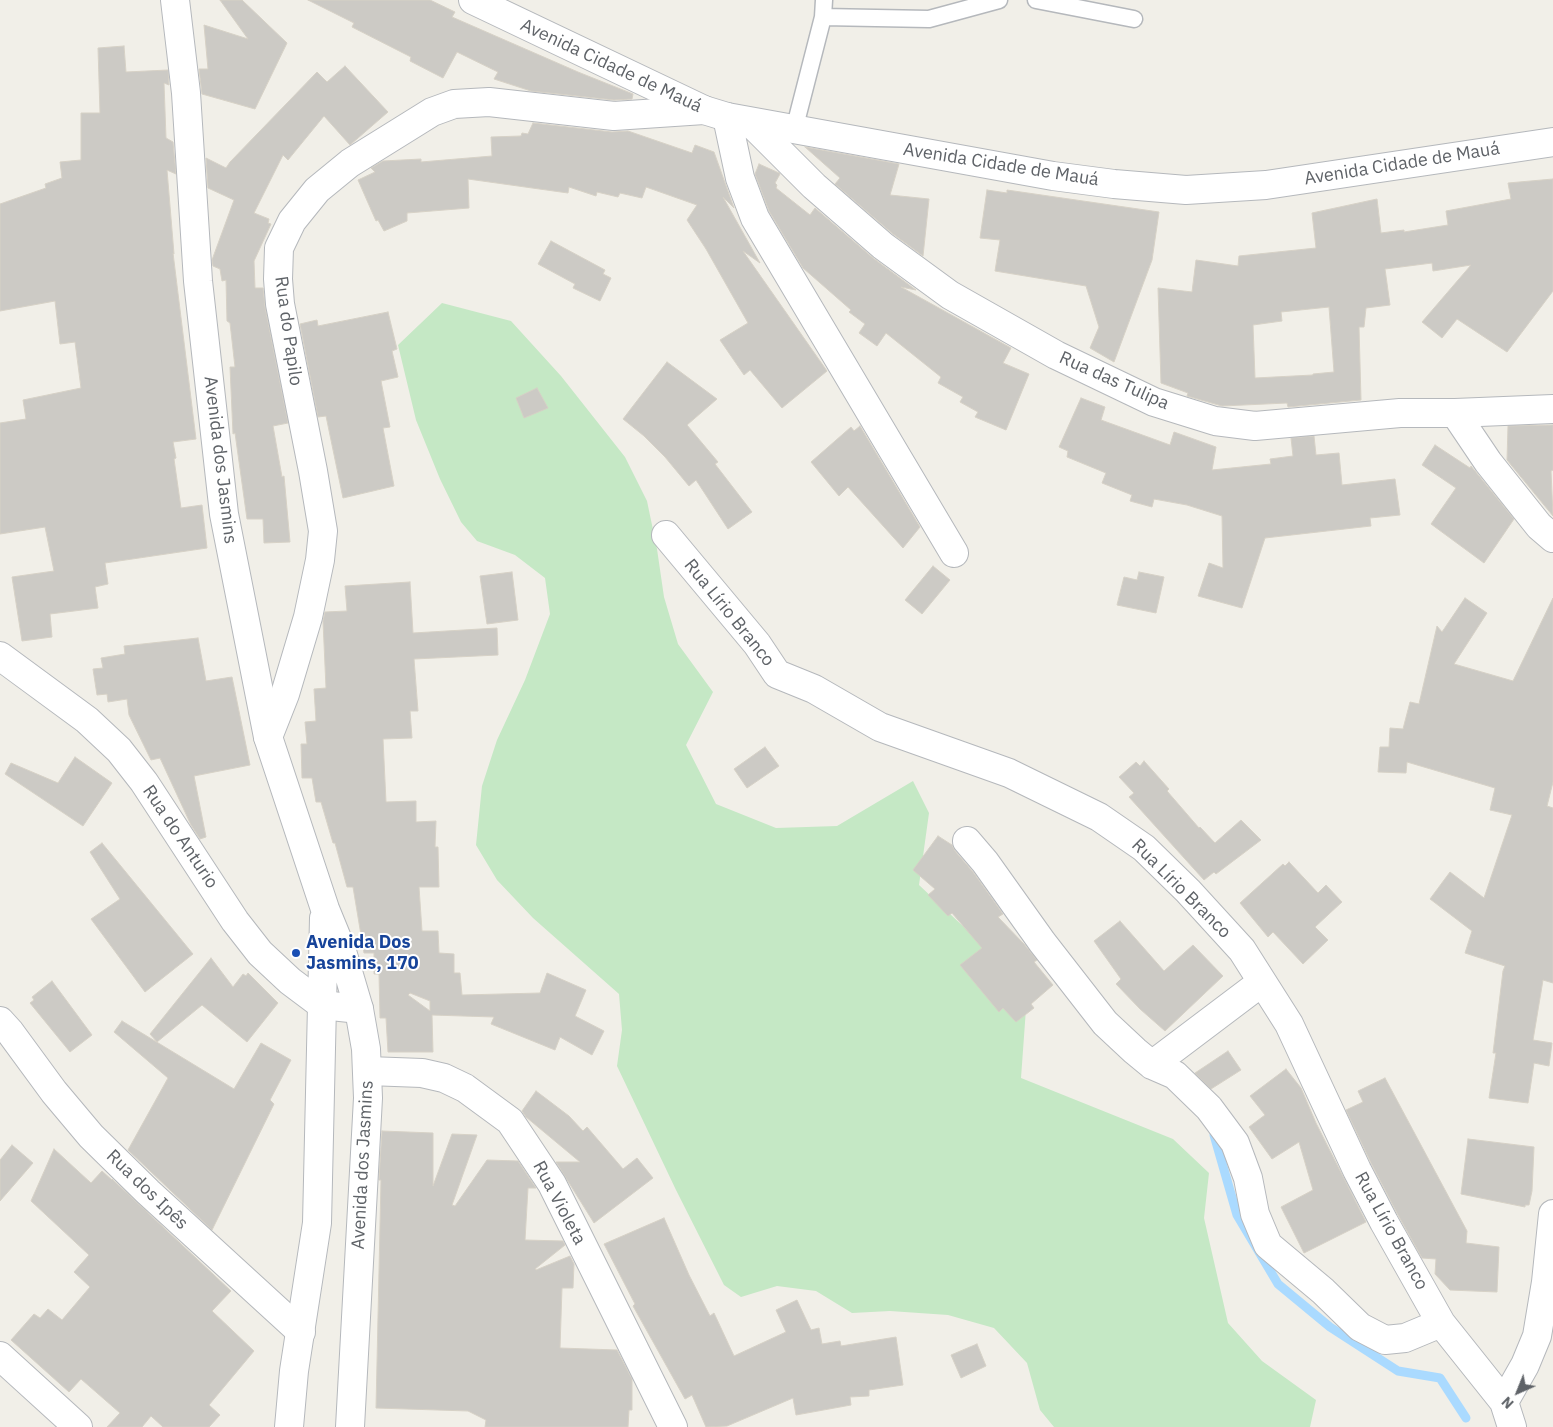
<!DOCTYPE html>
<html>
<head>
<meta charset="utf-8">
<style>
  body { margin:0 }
  #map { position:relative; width:1553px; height:1427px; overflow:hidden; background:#f1efe8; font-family:"IBM Plex Sans",sans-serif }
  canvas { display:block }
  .north { position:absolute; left:1493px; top:1367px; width:50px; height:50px; -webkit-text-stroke:4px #fff; paint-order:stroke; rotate:224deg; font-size:14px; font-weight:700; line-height:20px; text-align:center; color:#5f6368 }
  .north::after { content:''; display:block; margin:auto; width:18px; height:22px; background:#5f6368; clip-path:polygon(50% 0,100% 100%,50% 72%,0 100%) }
</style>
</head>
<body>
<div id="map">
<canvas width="1553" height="1427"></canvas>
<div class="north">N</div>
</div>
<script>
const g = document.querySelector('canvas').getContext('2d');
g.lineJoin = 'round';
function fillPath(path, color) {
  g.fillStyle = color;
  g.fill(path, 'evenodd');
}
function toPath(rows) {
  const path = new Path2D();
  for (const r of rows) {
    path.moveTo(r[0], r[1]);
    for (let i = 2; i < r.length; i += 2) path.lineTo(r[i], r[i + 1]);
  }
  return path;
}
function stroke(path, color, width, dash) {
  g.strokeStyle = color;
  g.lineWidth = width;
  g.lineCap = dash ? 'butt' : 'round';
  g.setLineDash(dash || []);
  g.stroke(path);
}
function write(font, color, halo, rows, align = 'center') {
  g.font = font + ' "IBM Plex Sans",sans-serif';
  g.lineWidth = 4;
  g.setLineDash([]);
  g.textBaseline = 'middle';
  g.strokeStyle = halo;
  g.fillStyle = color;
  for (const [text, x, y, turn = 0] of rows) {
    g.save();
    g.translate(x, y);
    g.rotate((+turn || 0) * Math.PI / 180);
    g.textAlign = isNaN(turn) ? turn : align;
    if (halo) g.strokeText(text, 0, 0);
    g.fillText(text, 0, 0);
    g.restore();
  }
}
const green = toPath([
  [442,303,511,321,561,376,625,457,647,501,657,549,664,597,678,644,713,692,686,745,716,804,776,828,837,826,913,781,929,813,919,885,981,943,1028,981,1021,1078,1173,1139,1209,1173,1204,1218,1228,1323,1262,1361,1316,1400,1310,1427,1054,1427,1040,1410,1027,1363,994,1328,948,1315,890,1311,852,1313,816,1291,777,1286,741,1297,724,1285,676,1190,617,1066,622,1030,619,994,533,918,497,880,476,845,482,786,497,740,525,680,550,614,545,578,515,555,477,541,461,522,440,479,416,420,398,345]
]);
const stream = toPath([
  [1214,1135,1237,1215,1278,1284,1330,1327,1398,1371,1440,1378,1466,1418]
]);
const building = toPath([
  [220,0,242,0,287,43,255,109,202,94,199,69,208,69,204,25,248,39,220,0],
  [308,0,430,0,455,12,452,17,578,72,633,94,632,99,614,100,531,91,494,79,498,72,457,52,443,78,410,61,411,57,352,27,354,23,308,0],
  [124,46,126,72,168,70,169,85,164,83,166,138,173,142,176,174,167,170,174,254,173,253,196,439,173,442,176,458,174,459,181,508,202,505,207,548,105,563,108,584,95,587,98,608,50,614,52,637,22,641,12,577,54,571,45,527,0,534,0,423,26,419,23,400,81,388,75,342,60,344,55,301,0,311,0,204,46,188,45,184,62,178,60,162,81,160,81,113,100,113,98,48,124,46],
  [345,66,388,112,350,145,324,116,288,160,283,155,254,213,269,219,268,223,271,224,254,261,255,288,263,288,265,307,288,423,273,426,282,477,284,476,290,542,264,543,263,519,247,519,235,433,233,434,230,367,235,367,230,323,227,321,226,280,222,281,220,269,213,266,212,260,234,200,208,188,206,158,226,168,230,162,317,72,327,82,345,66],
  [533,123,612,132,628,131,692,153,695,145,714,152,734,208,723,197,760,263,743,251,827,371,782,408,750,370,744,375,720,340,748,323,706,249,687,220,697,205,646,187,642,198,620,193,618,197,597,192,596,196,569,187,568,193,468,179,469,208,407,213,407,221,384,231,378,220,376,221,358,180,375,172,371,168,383,161,421,159,421,162,492,156,491,137,521,136,522,133,528,134,533,123],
  [805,147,899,164,890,195,929,199,923,256,893,234,835,184,840,178,805,147],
  [759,164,779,173,780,174,775,183,777,185,776,188,810,215,815,208,873,258,916,290,901,287,1011,348,1003,363,1029,374,1006,430,975,417,978,412,960,402,963,397,938,383,941,377,886,333,877,346,859,333,865,324,849,312,851,310,803,268,769,211,755,174,759,164],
  [1553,179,1553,291,1507,352,1457,319,1442,338,1422,322,1471,265,1433,271,1432,263,1385,269,1390,305,1366,308,1364,327,1359,327,1361,400,1288,407,1287,403,1222,406,1187,396,1188,393,1161,383,1158,288,1192,292,1196,260,1238,266,1239,256,1316,248,1312,213,1377,199,1381,233,1404,230,1404,232,1448,225,1446,211,1511,199,1508,183,1553,179],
  [1329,307,1334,372,1313,374,1313,375,1255,378,1253,325,1282,321,1281,312,1329,307],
  [987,190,1007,193,1007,190,1159,212,1152,260,1114,362,1090,348,1099,327,1086,286,995,271,1000,240,980,238,987,190],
  [551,241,605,270,603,274,611,278,600,301,573,288,575,284,538,264,551,241],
  [388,312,397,349,392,351,398,377,381,381,390,427,383,428,394,486,343,498,326,416,318,417,300,324,317,320,318,326,388,312],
  [667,362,717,399,687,425,718,462,715,464,752,512,728,529,696,480,689,486,665,457,644,436,623,419,667,362],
  [537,388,548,408,524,418,516,398,537,388],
  [1081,398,1105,407,1101,420,1170,445,1174,432,1216,447,1212,470,1271,464,1270,459,1293,456,1291,438,1314,436,1316,455,1339,453,1342,485,1395,479,1400,515,1370,518,1371,526,1265,538,1242,608,1198,596,1209,563,1223,568,1222,516,1187,505,1154,499,1152,507,1130,501,1132,495,1102,483,1106,473,1067,457,1068,451,1059,447,1081,398],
  [1553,425,1553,470,1551,471,1553,516,1507,460,1508,426,1553,425],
  [860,426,920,527,903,548,848,487,839,496,811,462,851,427,854,431,860,426],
  [1435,445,1470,468,1471,466,1514,519,1484,563,1431,524,1456,488,1422,465,1435,445],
  [933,566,950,580,922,614,905,600,933,566],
  [512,572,518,620,487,624,480,576,512,572],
  [1139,572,1164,577,1156,613,1117,605,1124,577,1137,580,1139,572],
  [410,582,413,633,497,628,498,655,414,659,418,711,410,711,412,738,383,739,386,802,416,801,416,822,436,821,435,847,438,847,439,887,419,887,422,931,438,931,439,953,454,954,454,973,460,973,462,995,540,993,547,973,586,990,575,1016,604,1031,592,1055,560,1037,555,1050,491,1024,494,1017,432,1015,433,1052,388,1052,386,1018,380,1018,379,974,374,974,374,953,364,953,353,887,347,887,335,843,333,843,321,802,316,802,312,778,302,778,301,744,307,744,305,722,316,721,314,689,326,688,323,621,325,612,347,611,345,586,410,582],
  [410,993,430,1001,430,1011,408,995,410,993],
  [1465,598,1487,613,1454,664,1513,681,1553,598,1553,782,1547,806,1553,808,1553,983,1543,980,1533,1040,1552,1043,1549,1066,1534,1063,1528,1103,1489,1098,1496,1053,1493,1053,1503,971,1505,966,1465,953,1472,931,1430,899,1450,872,1484,898,1512,815,1490,810,1495,788,1407,762,1406,773,1378,772,1380,747,1389,747,1390,728,1403,729,1410,702,1419,704,1437,626,1442,632,1465,598],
  [198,638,206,681,232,677,250,765,194,776,206,837,200,839,191,825,160,758,151,760,129,715,127,699,108,702,107,694,97,695,93,669,103,668,101,658,125,654,124,646,198,638],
  [765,747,779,766,747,788,734,769,765,747],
  [75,757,112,783,83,826,5,774,11,763,58,783,75,757],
  [1144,761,1169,789,1167,791,1199,828,1200,827,1215,843,1241,820,1261,840,1216,874,1214,872,1204,880,1129,797,1134,793,1119,777,1136,762,1140,766,1144,761],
  [938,836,952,845,955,851,973,872,1003,914,998,917,1024,944,1037,960,1034,962,1053,985,1031,1004,1034,1008,1016,1022,1003,1008,999,1012,960,965,982,948,952,913,948,916,928,895,935,889,913,870,938,836],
  [102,843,193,954,145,992,91,919,120,899,90,852,102,843],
  [1289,862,1318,893,1326,885,1342,902,1315,927,1328,940,1303,964,1273,932,1268,937,1240,903,1283,864,1285,866,1289,862],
  [1120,921,1164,971,1193,945,1223,976,1165,1031,1140,1009,1116,984,1121,979,1094,941,1120,921],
  [211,958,233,987,243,974,246,976,248,973,278,1003,247,1042,202,1005,157,1042,150,1034,211,958],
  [52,981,92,1035,70,1052,30,1003,34,1000,32,997,52,981],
  [122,1021,234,1089,261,1043,291,1060,270,1100,274,1104,212,1230,128,1150,168,1078,114,1032,122,1021],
  [1228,1051,1241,1070,1211,1089,1195,1073,1228,1051],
  [1286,1069,1301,1088,1316,1123,1366,1222,1304,1253,1281,1207,1313,1190,1299,1142,1272,1159,1249,1127,1265,1115,1250,1096,1286,1069],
  [1385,1078,1467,1231,1466,1243,1499,1247,1497,1292,1450,1290,1435,1274,1436,1259,1422,1258,1398,1215,1371,1163,1346,1110,1363,1102,1358,1091,1385,1078],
  [536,1091,569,1116,583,1131,587,1127,623,1169,637,1158,653,1178,594,1223,556,1162,580,1162,526,1117,522,1111,536,1091],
  [382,1131,433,1133,433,1186,452,1134,477,1135,452,1205,455,1206,487,1160,518,1161,536,1188,528,1188,525,1240,563,1241,565,1245,535,1269,536,1270,570,1256,574,1264,573,1288,562,1288,560,1348,617,1350,632,1379,632,1410,629,1410,628,1427,485,1427,486,1420,468,1411,376,1408,381,1180,379,1180,382,1131],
  [1468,1139,1534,1147,1532,1191,1529,1205,1525,1205,1525,1207,1461,1194,1468,1139],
  [12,1145,33,1163,0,1201,0,1160,12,1145],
  [54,1149,91,1183,102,1171,112,1180,112,1179,231,1291,212,1311,254,1351,209,1405,220,1415,209,1427,163,1427,151,1416,142,1427,107,1427,120,1413,81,1379,69,1392,11,1340,34,1314,40,1318,48,1309,62,1320,90,1287,74,1272,89,1255,31,1201,54,1149],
  [664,1218,689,1275,710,1316,714,1313,734,1356,786,1332,776,1310,797,1300,811,1330,819,1328,822,1344,840,1341,841,1346,896,1337,903,1385,869,1390,869,1396,850,1397,851,1405,796,1415,793,1398,727,1426,706,1427,692,1395,685,1399,633,1306,635,1304,604,1244,664,1218],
  [977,1344,986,1366,961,1378,951,1355,977,1344]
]);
const service = toPath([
  [1036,0,1134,19],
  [823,17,824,0],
  [794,130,823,17,929,19,999,0]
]);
const minor = toPath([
  [727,117,740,178,755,218,954,553],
  [750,122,814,186,883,246,950,295,1056,355,1154,402,1215,421,1255,426,1400,413,1455,413,1488,462,1539,526,1553,538],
  [1455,413,1553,409],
  [666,535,757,644,777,674,814,689,880,727,1009,773,1099,817,1144,848,1188,891,1242,950,1289,1024,1357,1170,1384,1222,1441,1323,1504,1402,1512,1427],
  [0,656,87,720,119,750,144,782,235,921,260,953,290,981,322,1005,359,1009],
  [268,737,285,694,308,617,320,560,323,531,313,471,280,304,278,279,279,248,292,221,317,190,350,163,432,112,454,104,489,102,614,116,704,110],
  [967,841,985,862,1042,942,1105,1023,1135,1051,1152,1065,1175,1075,1209,1108,1235,1143,1248,1178,1255,1214,1268,1245,1323,1291,1360,1327,1385,1340,1405,1338,1441,1323],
  [0,1021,10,1032,54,1092,91,1136,148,1192,301,1332],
  [1152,1065,1262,982],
  [368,1071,422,1073,444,1078,465,1088,510,1121,552,1184,673,1427],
  [0,1356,78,1427],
  [1504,1402,1525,1365,1537,1336,1546,1282,1553,1214]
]);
const tertiary = toPath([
  [175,0,186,93,198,281,224,514,268,737,325,909,341,948,359,1009,366,1049,368,1098,350,1427],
  [473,0,704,110,727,117,1053,176,1114,184,1186,190,1266,185,1553,142],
  [289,1427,294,1371,317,1223,324,918]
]);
const markers = [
  [296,953,5,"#1a4fb4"]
];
const streetNames = [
  ["Avenida Cidade de Mauá",611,66,25],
  ["Avenida Cidade de Mauá",1402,164,-9],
  ["Avenida Cidade de Mauá",1001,165,9],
  ["Rua do Papilo",288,331,82],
  ["Rua das Tulipa",1114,381,24],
  ["Avenida dos Jasmins",220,460,83],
  ["Rua Lírio Branco",729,613,51],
  ["Rua do Anturio",180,837,56],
  ["Rua Lírio Branco",1181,889,45],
  ["Avenida dos Jasmins",363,1165,-87],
  ["Rua dos Ipês",147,1190,44],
  ["Rua Violeta",559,1203,62],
  ["Rua Lírio Branco",1391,1231,61]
];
const transitNames = [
  ["Avenida Dos",306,943],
  ["Jasmins, 170",306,964]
];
fillPath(green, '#c5e8c5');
stroke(stream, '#aadaff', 9);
fillPath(building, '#cccac5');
stroke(building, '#d6d1c6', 1);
stroke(service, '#b5b8bc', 19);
stroke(minor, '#b5b8bc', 30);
stroke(tertiary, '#b5b8bc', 30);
stroke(service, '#fff', 16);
stroke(minor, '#fff', 28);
stroke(tertiary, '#fff', 28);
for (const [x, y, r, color] of markers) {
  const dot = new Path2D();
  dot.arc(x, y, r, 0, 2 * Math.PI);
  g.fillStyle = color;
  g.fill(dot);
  stroke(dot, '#fff', 2);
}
write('18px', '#5f6368', '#fff', streetNames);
write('bold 18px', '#164399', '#fff', transitNames, 'left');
</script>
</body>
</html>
